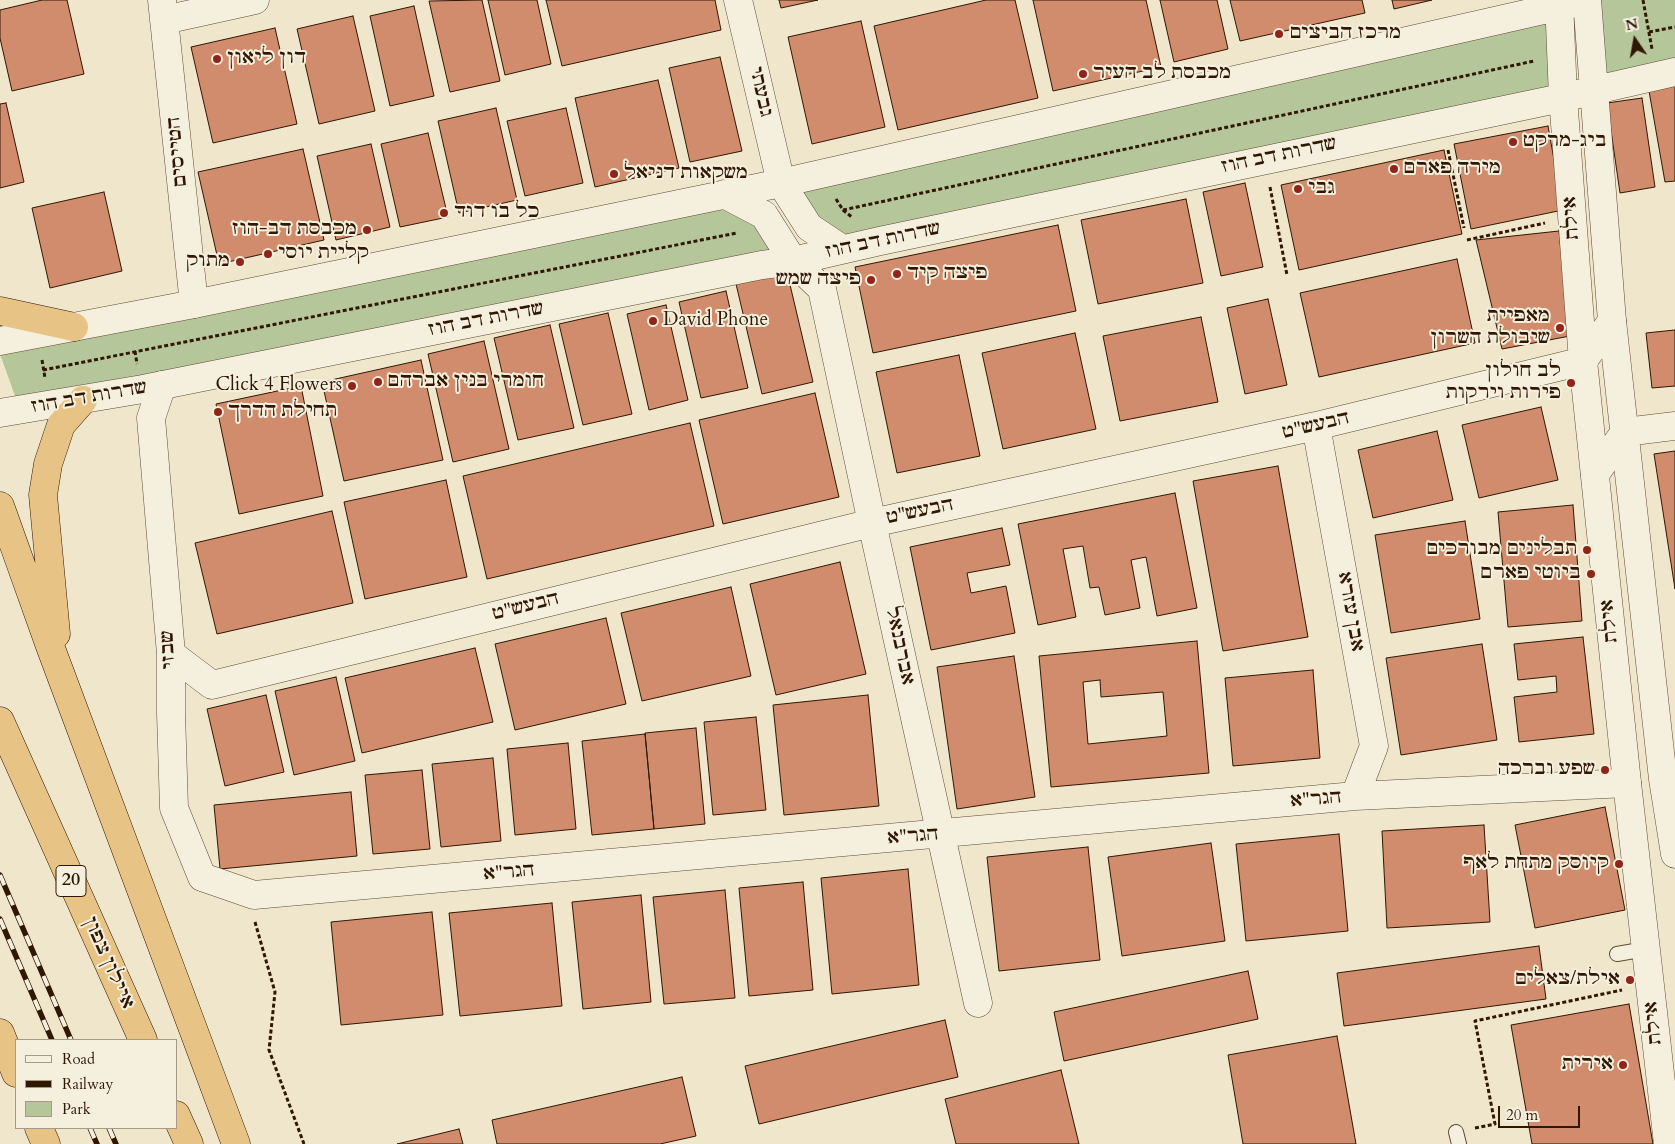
<!DOCTYPE html>
<html>
<head>
<meta charset="utf-8">
<style>
  body { margin:0 }
  #map { position:relative; width:1675px; height:1144px; overflow:hidden; background:#f0e6cc; font-family:Cardo,serif }
  canvas { display:block }
  .legend { position:absolute; left:15px; top:1039px; width:162px; height:90px; box-sizing:border-box; background:#f5efde; border:1px solid #a69986; margin:0; padding:6px 9px; list-style:none; font-size:15px; color:#2f1702 }
  .legend li { display:flex; align-items:center; gap:10px; height:25px }
  .legend b { width:25px; border:1px solid #a69986 }
  .north { position:absolute; left:1610px; top:15px; width:50px; height:50px; -webkit-text-stroke:4px #f5efde; paint-order:stroke; rotate:348deg; font-size:14px; font-weight:700; line-height:20px; text-align:center; color:#2f1702 }
  .north::after { content:''; display:block; margin:auto; width:18px; height:22px; background:#2f1702; clip-path:polygon(50% 0,100% 100%,50% 72%,0 100%) }
  .scale { position:absolute; left:1498px; top:1106px; width:82px; height:22px; box-sizing:border-box; border:2px solid #2f1702; border-top:0; padding-left:6px; font-size:15px; line-height:18px; white-space:nowrap; color:#2f1702; -webkit-text-stroke:4px #f5efde; paint-order:stroke }
</style>
</head>
<body>
<div id="map">
<canvas width="1675" height="1144"></canvas>
<ul class="legend">
<li><b style="height:6px;background:#f5efde"></b>Road</li>
<li><b style="height:6px;background:#2f1702"></b>Railway</li>
<li><b style="height:14px;background:#b5c69b"></b>Park</li>
</ul>
<div class="north">N</div>
<div class="scale">20 m</div>
</div>
<script>
const g = document.querySelector('canvas').getContext('2d');
g.lineJoin = 'round';
function fillPath(path, color) {
  g.fillStyle = color;
  g.fill(path, 'evenodd');
}
function toPath(rows) {
  const path = new Path2D();
  for (const r of rows) {
    path.moveTo(r[0], r[1]);
    for (let i = 2; i < r.length; i += 2) path.lineTo(r[i], r[i + 1]);
  }
  return path;
}
function stroke(path, color, width, dash) {
  g.strokeStyle = color;
  g.lineWidth = width;
  g.lineCap = dash ? 'butt' : 'round';
  g.setLineDash(dash || []);
  g.stroke(path);
}
function write(font, color, halo, rows, align = 'center') {
  g.font = font + ' Cardo,"Frank Ruhl Libre",serif';
  g.lineWidth = 4;
  g.setLineDash([]);
  g.textBaseline = 'middle';
  g.strokeStyle = halo;
  g.fillStyle = color;
  for (const [text, x, y, turn = 0] of rows) {
    g.save();
    g.translate(x, y);
    g.rotate((+turn || 0) * Math.PI / 180);
    g.textAlign = isNaN(turn) ? turn : align;
    if (halo) g.strokeText(text, 0, 0);
    g.fillText(text, 0, 0);
    g.restore();
  }
}
const green = toPath([
  [1587,0,1675,0,1675,72,1595,90],
  [1559,6,1563,97,842,249,781,183],
  [724,194,793,261,20,410,0,354]
]);
const building = toPath([
  [42,0,67,0,84,74,12,91,0,38,0,10,42,0],
  [482,0,500,81,450,92,429,1,482,0],
  [488,0,537,0,551,64,505,75,488,0],
  [546,0,715,0,721,30,562,66,546,0],
  [779,0,818,0,781,8,779,0],
  [986,0,1015,0,1038,98,898,130,874,26,986,0],
  [1033,0,1146,0,1161,67,1053,91,1033,0],
  [1160,0,1217,0,1228,49,1174,62,1160,0],
  [1230,0,1362,0,1365,13,1240,41,1230,0],
  [1392,0,1432,0,1394,9,1392,0],
  [414,6,434,96,390,106,370,16,414,6],
  [353,16,375,111,319,124,297,29,353,16],
  [861,21,885,127,812,144,788,37,861,21],
  [275,28,297,124,213,143,191,47,275,28],
  [720,57,742,151,690,162,669,68,720,57],
  [658,80,679,168,595,187,575,98,658,80],
  [1675,86,1675,181,1665,182,1649,91,1675,86],
  [1642,98,1655,187,1620,193,1607,103,1642,98],
  [6,103,24,182,0,188,0,104,6,103],
  [496,108,517,200,459,213,438,121,496,108],
  [566,108,583,183,525,196,507,121,566,108],
  [1548,126,1563,210,1471,229,1454,144,1548,126],
  [428,133,448,217,400,227,381,144,428,133],
  [371,144,390,227,336,240,317,156,371,144],
  [303,149,324,240,219,264,198,172,303,149],
  [1444,150,1462,234,1299,270,1281,185,1444,150],
  [1245,183,1263,267,1221,276,1203,192,1245,183],
  [104,192,122,271,50,288,32,208,104,192],
  [1186,199,1203,283,1098,304,1081,220,1186,199],
  [1058,225,1076,311,873,353,855,267,1058,225],
  [1559,231,1570,336,1502,349,1476,240,1559,231],
  [1457,259,1475,343,1319,377,1300,293,1457,259],
  [787,272,813,382,762,394,736,284,787,272],
  [726,291,748,388,701,398,679,302,726,291],
  [1268,299,1287,385,1245,394,1227,308,1268,299],
  [666,305,688,400,649,410,627,314,666,305],
  [608,313,632,414,583,425,559,324,608,313],
  [1201,317,1218,402,1120,421,1103,336,1201,317],
  [550,325,574,428,518,440,494,338,550,325],
  [1675,330,1675,386,1652,388,1646,333,1675,330],
  [1075,333,1096,429,1003,449,982,353,1075,333],
  [484,341,509,449,453,462,428,354,484,341],
  [959,355,980,456,897,473,876,372,959,355],
  [421,360,443,460,344,481,322,382,421,360],
  [301,386,323,496,239,514,216,404,301,386],
  [815,393,839,497,723,524,699,420,815,393],
  [1541,407,1558,480,1479,498,1462,425,1541,407],
  [690,423,714,526,487,579,463,476,690,423],
  [1437,431,1453,500,1373,518,1358,450,1437,431],
  [1675,451,1675,589,1654,454,1675,451],
  [1278,466,1308,637,1223,651,1193,481,1278,466],
  [446,480,467,577,365,599,344,502,446,480],
  [1175,493,1197,608,1157,616,1146,557,1131,560,1140,608,1105,615,1099,587,1090,588,1083,546,1063,549,1076,617,1038,625,1018,524,1175,493],
  [1573,505,1582,621,1508,627,1498,512,1573,505],
  [332,511,353,603,217,634,195,543,332,511],
  [1465,521,1480,619,1391,633,1375,535,1465,521],
  [1002,528,1010,565,967,573,971,593,1006,586,1015,633,931,650,910,547,1002,528],
  [840,562,866,674,776,695,750,584,840,562],
  [731,587,751,676,642,701,621,613,731,587],
  [606,618,626,704,515,730,495,644,606,618],
  [1583,637,1594,734,1519,742,1514,697,1557,692,1556,676,1518,680,1514,644,1583,637],
  [1197,641,1209,773,1051,787,1039,656,1197,641],
  [1100,680,1101,697,1163,692,1167,736,1088,744,1083,682,1100,680],
  [1482,644,1497,740,1401,755,1386,658,1482,644],
  [475,648,493,722,362,753,345,678,475,648],
  [1014,656,1035,797,957,809,937,667,1014,656],
  [1313,670,1320,758,1233,766,1225,678,1313,670],
  [336,677,355,761,294,775,275,691,336,677],
  [266,695,284,772,225,786,207,709,266,695],
  [868,695,879,806,784,815,773,705,868,695],
  [756,717,766,810,713,815,704,722,756,717],
  [696,728,705,824,654,829,645,733,696,728],
  [645,734,654,829,592,835,582,741,645,734],
  [568,743,576,829,515,835,507,749,568,743],
  [493,758,501,841,441,847,432,764,493,758],
  [422,770,430,849,373,854,365,775,422,770],
  [351,792,357,856,220,869,214,805,351,792],
  [1605,807,1625,910,1535,928,1515,825,1605,807],
  [1484,825,1490,922,1387,928,1382,831,1484,825],
  [1339,834,1348,931,1246,941,1236,844,1339,834],
  [1211,843,1225,941,1122,956,1108,857,1211,843],
  [1088,847,1100,960,999,971,987,857,1088,847],
  [908,869,919,985,832,994,821,878,908,869],
  [803,882,813,990,749,996,739,888,803,882],
  [725,890,735,998,664,1004,653,897,725,890],
  [641,895,651,1002,583,1009,572,902,641,895],
  [552,903,562,1006,460,1016,449,913,552,903],
  [432,912,443,1015,341,1025,331,922,432,912],
  [1539,946,1546,999,1344,1026,1337,973,1539,946],
  [1248,971,1258,1019,1064,1061,1054,1012,1248,971],
  [1629,1004,1653,1144,1532,1144,1511,1025,1629,1004],
  [945,1020,958,1077,759,1124,745,1066,945,1020],
  [1337,1036,1356,1144,1243,1144,1228,1055,1337,1036],
  [1061,1070,1079,1144,956,1144,945,1099,1061,1070],
  [682,1077,696,1136,660,1144,497,1144,492,1120,682,1077],
  [459,1129,463,1144,397,1144,459,1129]
]);
const path = toPath([
  [1643,0,1652,49],
  [1649,32,1675,27],
  [1448,150,1464,228],
  [1270,187,1287,275],
  [836,199,843,210,853,218],
  [843,210,1534,61],
  [1467,240,1545,223],
  [135,351,137,364],
  [42,360,45,378],
  [43,370,737,233],
  [255,922,275,992,269,1050,304,1144],
  [1475,1128,1495,1124,1475,1021,1622,990]
]);
const service = toPath([
  [1617,954,1646,949],
  [1456,1132,1459,1144]
]);
const minor = toPath([
  [162,0,194,304],
  [738,0,781,183],
  [164,20,255,0],
  [793,261,822,289,872,523,978,1003],
  [162,385,151,418,171,654,171,713,174,808,202,877,254,895,1355,796,1627,783],
  [1316,426,1374,746,1355,796],
  [1595,474,1625,432,1675,426],
  [171,654,212,685,872,523,1316,426,1583,361,1612,321]
]);
const tertiary = toPath([
  [1559,0,1563,97,1583,361,1627,783,1668,1144],
  [1587,0,1612,321,1663,779,1675,854],
  [781,183,809,227,842,249],
  [724,194,764,215,793,261],
  [0,341,194,304,781,183,1587,0],
  [0,413,143,389,762,265,793,261,880,241,1552,100,1675,72]
]);
const motorway = toPath([
  [0,311,74,327],
  [0,506,50,646,236,1144],
  [56,634,43,495,48,464,61,425,83,400],
  [0,721,143,1040],
  [0,1033,16,1073],
  [176,1115,189,1144],
  [39,1128,46,1144]
]);
const rail = toPath([
  [0,875,71,1040],
  [0,919,52,1040],
  [90,1128,97,1144],
  [109,1128,116,1144]
]);
const markers = [
  [1279,34,5,"#8f2418"],
  [217,59,5,"#8f2418"],
  [1083,74,5,"#8f2418"],
  [1513,142,5,"#8f2418"],
  [1394,169,5,"#8f2418"],
  [614,174,5,"#8f2418"],
  [1298,189,5,"#8f2418"],
  [444,213,5,"#8f2418"],
  [367,230,5,"#8f2418"],
  [268,254,5,"#8f2418"],
  [240,262,5,"#8f2418"],
  [897,274,5,"#8f2418"],
  [871,280,5,"#8f2418"],
  [653,321,5,"#8f2418"],
  [1560,328,5,"#8f2418"],
  [378,382,5,"#8f2418"],
  [1571,383,5,"#8f2418"],
  [352,386,5,"#8f2418"],
  [218,412,5,"#8f2418"],
  [1587,550,5,"#8f2418"],
  [1591,574,5,"#8f2418"],
  [1605,770,5,"#8f2418"],
  [1619,864,5,"#8f2418"],
  [1630,980,5,"#8f2418"],
  [1623,1065,5,"#8f2418"]
];
const shields = [
  [71,881,30]
];
const shieldNames = [
  ["20",71,881]
];
const poiNames = [
  ["מרכז הביצים",1289,34],
  ["דון ליאון",227,59],
  ["מכבסת לב העיר",1093,74],
  ["ביג-מרקט",1523,142],
  ["מירה פארם",1404,169],
  ["משקאות דניאל",624,174],
  ["גבי",1308,189],
  ["כל בו דוד",454,213],
  ["מכבסת דב-הוז",357,230,"right"],
  ["קליית יוסי",278,254],
  ["מתוק",230,262,"right"],
  ["פיצה קיד",907,274],
  ["פיצה שמש",861,280,"right"],
  ["מאפיית",1550,317,"right"],
  ["שיבולת השרון",1550,339,"right"],
  ["David Phone",663,321],
  ["לב חולון",1561,372,"right"],
  ["פירות וירקות",1561,394,"right"],
  ["חומרי בנין אברהם",388,382],
  ["Click 4 Flowers",342,386,"right"],
  ["תחילת הדרך",228,412],
  ["תבלינים מבורכים",1577,550,"right"],
  ["ביוטי פארם",1581,574,"right"],
  ["שפע וברכה",1595,770,"right"],
  ["קיוסק מתחת לאף",1609,864,"right"],
  ["אילת/צאלים",1620,980,"right"],
  ["אירית",1613,1065,"right"]
];
const streetNames = [
  ["גבעתי",760,92,77],
  ["הטייסים",178,152,-96],
  ["שדרות דב הוז",1279,156,-12],
  ["אילת",1572,218,-94],
  ["שדרות דב הוז",883,241,-12],
  ["שדרות דב הוז",486,320,-11],
  ["שדרות דב הוז",89,398,-10],
  ["הבעש\"ט",1316,426,-13],
  ["הבעש\"ט",920,512,-12],
  ["הבעש\"ט",526,607,-14],
  ["אבן עזרא",1350,612,80],
  ["אילת",1610,621,-96],
  ["אברבנאל",899,646,78],
  ["שבזי",169,650,-93],
  ["הגר\"א",1316,800,-5],
  ["הגר\"א",913,837,-5],
  ["הגר\"א",509,873,-5],
  ["איילון צפון",108,963,66],
  ["אילת",1654,1023,-96]
];
fillPath(green, '#b5c69b');
fillPath(building, '#d08c6d');
stroke(building, '#2f1702', 1);
stroke(service, '#5f4b34', 16);
stroke(minor, '#5f4b34', 29);
stroke(tertiary, '#5f4b34', 29);
stroke(motorway, '#2f1702', 29);
stroke(path, '#2f1702', 3, [4, 2.5]);
stroke(service, '#f5efde', 14);
stroke(minor, '#f5efde', 28);
stroke(tertiary, '#f5efde', 28);
stroke(motorway, '#e8c386', 28);
stroke(rail, '#2f1702', 5.5);
stroke(rail, '#f5efde', 4, [11]);
for (const [x, y, r, color] of markers) {
  const dot = new Path2D();
  dot.arc(x, y, r, 0, 2 * Math.PI);
  g.fillStyle = color;
  g.fill(dot);
  stroke(dot, '#f5efde', 2);
}
for (const [x, y, w] of shields) {
  const box = new Path2D();
  box.roundRect(x - w / 2, y - 15.5, w, 31, 4);
  g.fillStyle = '#f5efde';
  g.fill(box);
  stroke(box, '#2f1702', 1);
}
write('bold 18px', '#2f1702', null, shieldNames);
write('19px', '#2f1702', '#f5efde', poiNames, 'left');
write('19px', '#2f1702', '#f5efde', streetNames);
</script>
</body>
</html>
